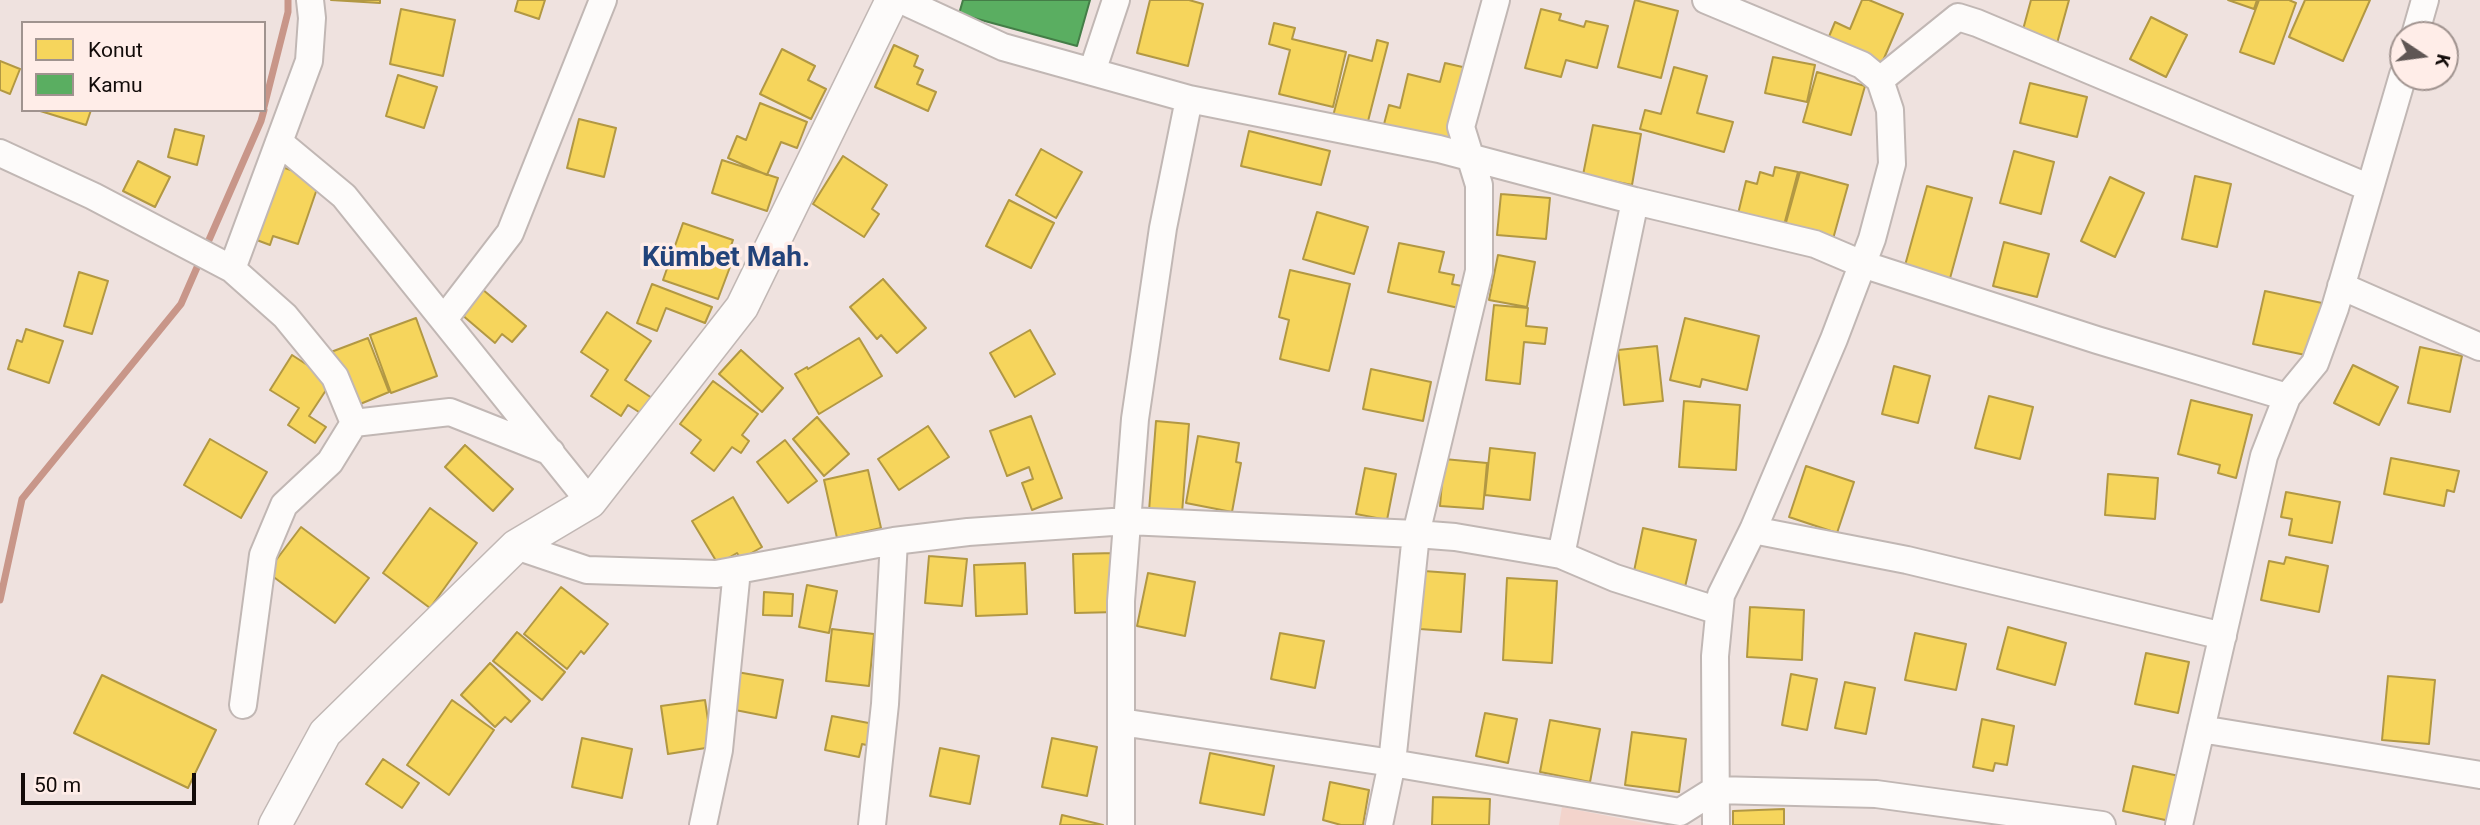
<!DOCTYPE html>
<html>
<head>
<meta charset="utf-8">
<style>
  body { margin:0 }
  #map { position:relative; width:2480px; height:825px; overflow:hidden; background:#efe2df; font-family:Roboto,sans-serif }
  canvas { display:block }
  .legend { position:absolute; left:21px; top:21px; width:245px; height:91px; box-sizing:border-box; background:#ffede8; border:2px solid #a0938f; margin:0; padding:9px 12px; list-style:none; font-size:21px; color:#120b09 }
  .legend li { display:flex; align-items:center; gap:14px; height:35px }
  .legend b { width:35px; border:2px solid #a0938f }
  .north { position:absolute; left:2389px; top:21px; width:70px; height:70px; box-sizing:border-box; background:#ffede8; border:2px solid #a0938f; border-radius:50%; rotate:103deg; font-size:19px; font-weight:700; line-height:28px; text-align:center; color:#120b09 }
  .north::after { content:''; display:block; margin:auto; width:24px; height:32px; background:#5f5654; clip-path:polygon(50% 0,100% 100%,50% 72%,0 100%) }
  .scale { position:absolute; left:21px; top:773px; width:175px; height:32px; box-sizing:border-box; border:4px solid #120b09; border-top:0; padding-left:9px; font-size:21px; line-height:24px; white-space:nowrap; color:#120b09; -webkit-text-stroke:5px #ffede8; paint-order:stroke }
</style>
</head>
<body>
<div id="map">
<canvas width="2480" height="825"></canvas>
<ul class="legend">
<li><b style="height:19px;background:#f6d55c"></b>Konut</li>
<li><b style="height:19px;background:#5aae61"></b>Kamu</li>
</ul>
<div class="north">K</div>
<div class="scale">50 m</div>
</div>
<script>
const g = document.querySelector('canvas').getContext('2d');
g.lineJoin = 'round';
function fillPath(path, color) {
  g.fillStyle = color;
  g.fill(path, 'evenodd');
}
function toPath(rows) {
  const path = new Path2D();
  for (const r of rows) {
    path.moveTo(r[0], r[1]);
    for (let i = 2; i < r.length; i += 2) path.lineTo(r[i], r[i + 1]);
  }
  return path;
}
function stroke(path, color, width, dash) {
  g.strokeStyle = color;
  g.lineWidth = width;
  g.lineCap = dash ? 'butt' : 'round';
  g.setLineDash(dash || []);
  g.stroke(path);
}
function write(font, color, halo, rows, align = 'center') {
  g.font = font + ' Roboto,sans-serif';
  g.lineWidth = 7;
  g.setLineDash([]);
  g.textBaseline = 'middle';
  g.strokeStyle = halo;
  g.fillStyle = color;
  for (const [text, x, y, turn = 0] of rows) {
    g.save();
    g.translate(x, y);
    g.rotate((+turn || 0) * Math.PI / 180);
    g.textAlign = isNaN(turn) ? turn : align;
    if (halo) g.strokeText(text, 0, 0);
    g.fillText(text, 0, 0);
    g.restore();
  }
}
const green = toPath([
  [1562,807,1655,825,1559,825]
]);
const homes = toPath([
  [331,0,380,0,380,3,331,0],
  [518,0,545,0,539,19,515,11,518,0],
  [1150,0,1189,0,1203,4,1188,66,1137,53,1150,0],
  [1635,0,1678,11,1661,78,1618,67,1635,0],
  [1862,0,1869,0,1903,14,1882,63,1828,39,1835,22,1850,29,1862,0],
  [2031,0,2069,0,2056,47,2021,37,2031,0],
  [2228,0,2257,0,2254,9,2228,0],
  [2259,0,2289,0,2296,3,2274,64,2240,52,2259,0],
  [2305,0,2370,0,2343,61,2289,37,2305,0],
  [401,9,455,20,443,76,390,64,401,9],
  [1541,9,1561,14,1559,20,1584,27,1586,21,1608,26,1597,68,1566,60,1561,77,1525,68,1541,9],
  [2151,17,2187,35,2166,77,2130,59,2151,17],
  [1274,23,1295,28,1292,39,1346,52,1333,107,1279,94,1290,50,1269,44,1274,23],
  [1377,40,1388,43,1366,129,1332,120,1349,55,1372,61,1377,40],
  [894,45,918,56,914,66,923,70,917,84,936,92,928,111,875,87,894,45],
  [782,49,815,66,808,80,826,89,811,119,760,94,782,49],
  [1773,57,1815,65,1807,102,1765,93,1773,57],
  [0,61,20,69,10,94,0,90,0,61],
  [1445,63,1467,68,1450,143,1383,128,1389,105,1400,108,1408,74,1440,82,1445,63],
  [1674,67,1707,76,1697,113,1733,122,1724,152,1640,129,1645,110,1661,114,1674,67],
  [1817,72,1865,86,1851,135,1803,122,1817,72],
  [398,75,437,87,424,128,386,116,398,75],
  [2030,83,2087,97,2077,137,2020,123,2030,83],
  [760,103,807,122,797,148,781,142,767,175,728,158,737,136,746,140,760,103],
  [37,110,91,110,86,125,37,110],
  [579,119,616,128,604,177,567,168,579,119],
  [1593,125,1641,134,1632,185,1583,175,1593,125],
  [175,129,204,136,197,165,168,157,175,129],
  [1249,131,1330,151,1321,185,1241,166,1249,131],
  [1041,149,1082,172,1056,218,1016,195,1041,149],
  [2014,151,2054,162,2041,214,2000,203,2014,151],
  [843,156,887,185,872,209,879,214,864,237,813,204,843,156],
  [722,160,778,178,767,211,712,193,722,160],
  [138,161,170,177,155,207,123,191,138,161],
  [279,166,320,180,298,244,273,236,270,245,254,239,279,166],
  [1775,167,1798,172,1783,229,1737,218,1746,181,1757,184,1760,172,1773,176,1775,167],
  [1800,172,1848,185,1833,239,1785,226,1800,172],
  [2195,176,2231,184,2217,247,2182,239,2195,176],
  [2110,177,2144,193,2115,257,2081,241,2110,177],
  [1927,186,1972,198,1949,282,1904,269,1927,186],
  [1501,194,1550,198,1546,239,1497,235,1501,194],
  [1009,200,1054,223,1031,268,986,246,1009,200],
  [1317,212,1368,227,1354,274,1303,259,1317,212],
  [683,223,733,240,724,265,730,267,718,299,663,280,683,223],
  [2004,242,2049,254,2037,297,1993,286,2004,242],
  [1399,243,1444,252,1439,272,1454,275,1452,284,1467,287,1463,309,1388,292,1399,243],
  [1498,255,1535,262,1527,307,1489,300,1498,255],
  [1290,270,1350,284,1329,371,1280,359,1289,320,1279,317,1290,270],
  [79,272,108,281,92,334,64,326,79,272],
  [883,279,926,328,897,353,881,335,877,339,850,307,883,279],
  [652,284,712,307,705,323,666,308,657,331,637,323,652,284],
  [482,289,526,326,512,342,502,334,495,343,461,314,482,289],
  [2265,291,2322,303,2310,356,2253,344,2265,291],
  [1494,305,1528,308,1526,326,1547,328,1545,344,1524,342,1520,384,1486,380,1494,305],
  [607,312,651,341,625,380,652,398,642,414,628,405,621,416,591,396,608,370,581,352,607,312],
  [416,318,437,376,391,393,370,335,416,318],
  [1685,318,1759,336,1747,390,1702,379,1700,387,1670,380,1685,318],
  [26,329,63,341,49,383,8,369,17,340,22,342,26,329],
  [1030,330,1055,374,1015,397,990,353,1030,330],
  [368,338,389,392,353,407,331,352,368,338],
  [859,338,882,376,819,414,795,374,807,367,808,369,859,338],
  [1657,346,1663,401,1624,405,1618,350,1657,346],
  [2420,347,2462,356,2450,412,2408,403,2420,347],
  [741,350,783,388,762,412,719,374,741,350],
  [292,355,332,381,309,416,326,427,315,443,288,425,299,408,270,390,292,355],
  [2353,365,2398,387,2379,425,2334,403,2353,365],
  [1894,366,1930,376,1918,423,1882,414,1894,366],
  [1371,369,1431,382,1423,421,1363,409,1371,369],
  [713,381,758,414,742,435,749,441,741,453,732,447,714,471,691,453,701,440,680,424,713,381],
  [1989,396,2033,407,2020,459,1975,448,1989,396],
  [2191,400,2252,415,2236,478,2218,473,2220,465,2178,454,2191,400],
  [1684,401,1740,405,1736,470,1679,467,1684,401],
  [1031,416,1062,498,1032,510,1022,483,1033,479,1029,467,1007,476,990,431,1031,416],
  [817,417,849,454,824,476,793,439,817,417],
  [1156,421,1189,424,1182,513,1149,511,1156,421],
  [928,426,949,457,899,490,878,459,928,426],
  [1198,436,1239,443,1236,462,1241,463,1232,512,1186,503,1198,436],
  [210,439,267,472,241,518,184,485,210,439],
  [785,440,817,481,788,503,757,462,785,440],
  [465,445,513,489,493,511,445,467,465,445],
  [1490,448,1535,453,1530,500,1485,495,1490,448],
  [2391,458,2459,471,2454,492,2447,490,2444,506,2384,494,2391,458],
  [1444,459,1487,463,1483,509,1440,506,1444,459],
  [1806,466,1854,482,1837,533,1789,517,1806,466],
  [1365,468,1396,474,1387,520,1356,514,1365,468],
  [868,470,881,528,837,538,824,480,868,470],
  [2108,474,2158,478,2155,519,2105,515,2108,474],
  [2286,492,2340,502,2332,543,2289,535,2292,519,2281,517,2286,492],
  [733,497,762,547,741,559,737,553,718,564,692,521,733,497],
  [430,508,477,543,430,608,383,573,430,508],
  [301,527,369,578,335,623,267,572,301,527],
  [1643,528,1696,540,1685,587,1633,576,1643,528],
  [1115,553,1117,612,1075,613,1073,554,1115,553],
  [929,556,967,559,962,606,925,603,929,556],
  [2286,557,2328,566,2319,612,2261,600,2269,561,2284,564,2286,557],
  [1025,563,1027,614,976,616,974,565,1025,563],
  [1424,571,1465,574,1461,632,1420,629,1424,571],
  [1148,573,1195,582,1185,636,1137,626,1148,573],
  [1507,578,1557,581,1552,663,1503,660,1507,578],
  [807,585,837,591,829,633,799,627,807,585],
  [561,587,608,624,584,654,581,651,567,669,524,634,561,587],
  [764,592,793,594,792,616,763,615,764,592],
  [1750,607,1804,610,1802,660,1747,657,1750,607],
  [2008,627,2066,643,2055,685,1997,669,2008,627],
  [832,629,874,634,869,686,826,681,832,629],
  [517,632,565,672,542,700,493,661,517,632],
  [1280,633,1324,641,1315,688,1271,679,1280,633],
  [1915,633,1966,644,1956,690,1905,680,1915,633],
  [2146,653,2189,662,2178,713,2135,704,2146,653],
  [490,663,530,701,511,722,505,717,495,727,461,695,490,663],
  [737,672,783,680,776,718,730,709,737,672],
  [1791,674,1817,679,1807,730,1782,725,1791,674],
  [102,675,216,730,188,788,74,733,102,675],
  [2388,676,2435,680,2429,744,2382,740,2388,676],
  [1845,682,1875,688,1866,734,1835,728,1845,682],
  [452,700,494,730,449,795,407,765,452,700],
  [705,700,712,747,668,754,661,706,705,700],
  [1485,713,1517,719,1508,763,1476,756,1485,713],
  [832,716,879,725,875,747,862,744,859,757,825,750,832,716],
  [1982,719,2014,726,2007,765,1995,763,1993,771,1973,767,1982,719],
  [1550,720,1600,729,1590,782,1540,772,1550,720],
  [1632,732,1686,739,1679,792,1625,785,1632,732],
  [582,738,632,749,622,798,572,787,582,738],
  [1052,738,1097,747,1087,796,1042,787,1052,738],
  [940,748,979,756,970,804,930,796,940,748],
  [1210,753,1274,766,1264,815,1200,803,1210,753],
  [383,759,419,783,402,808,366,784,383,759],
  [2133,766,2179,776,2170,821,2123,811,2133,766],
  [1330,782,1369,790,1363,825,1341,825,1323,820,1330,782],
  [1433,797,1490,799,1489,825,1432,825,1433,797],
  [1784,809,1784,825,1733,825,1733,811,1784,809],
  [1062,815,1103,825,1060,825,1062,815]
]);
const public = toPath([
  [963,0,1090,0,1077,46,959,14,963,0]
]);
const stream = toPath([
  [264,107,288,12,288,0],
  [0,600,22,499,181,304,261,121,264,110]
]);
const minor = toPath([
  [901,0,1003,47,1189,99,1439,149,1635,201,1815,244,1862,264,2097,340,2287,397],
  [1706,0,1862,65,1880,80,1890,110,1892,164,1872,239,1834,339,1753,530,1721,595,1715,656,1716,825],
  [2415,35,2425,0],
  [1092,72,1116,0],
  [1880,80,1958,17,1977,23,2370,188],
  [279,142,344,196,590,502],
  [0,153,93,196,232,269,285,316,335,377,354,423],
  [232,269,309,61,312,18,310,0],
  [2341,286,2480,347],
  [444,319,510,233,603,0],
  [1753,530,1907,560,2223,636],
  [516,546,587,570,716,574,894,541,968,532,1127,521,1416,534,1455,537,1561,555,1615,578,1719,611],
  [1561,555,1635,201],
  [243,705,263,555,284,505,330,462,354,423,450,412,551,452],
  [1121,722,1392,763,1680,812,1715,790,1876,794,2102,825],
  [2201,729,2480,775],
  [703,825,719,750,737,570],
  [872,825,885,704,894,541],
  [1121,825,1121,601,1135,419,1163,228,1189,99],
  [1379,825,1392,763,1416,534,1479,271,1479,185,1461,127,1496,0],
  [2179,825,2264,456,2287,397,2315,363,2335,308,2403,75]
]);
const tertiary = toPath([
  [275,825,325,733,516,546,590,502,742,307,892,0]
]);
const districtNames = [
  ["Kümbet Mah.",726,259]
];
fillPath(green, '#f3d4cc');
fillPath(homes, '#f6d55c');
stroke(homes, '#b29843', 2);
fillPath(public, '#5aae61');
stroke(public, '#447d47', 2);
stroke(stream, '#c89689', 7);
stroke(minor, '#c1b7b4', 30);
stroke(tertiary, '#c1b7b4', 35);
stroke(minor, '#fdfbfa', 26);
stroke(tertiary, '#fdfbfa', 32);
write('bold 28px', '#23437a', '#ffede8', districtNames);
</script>
</body>
</html>
